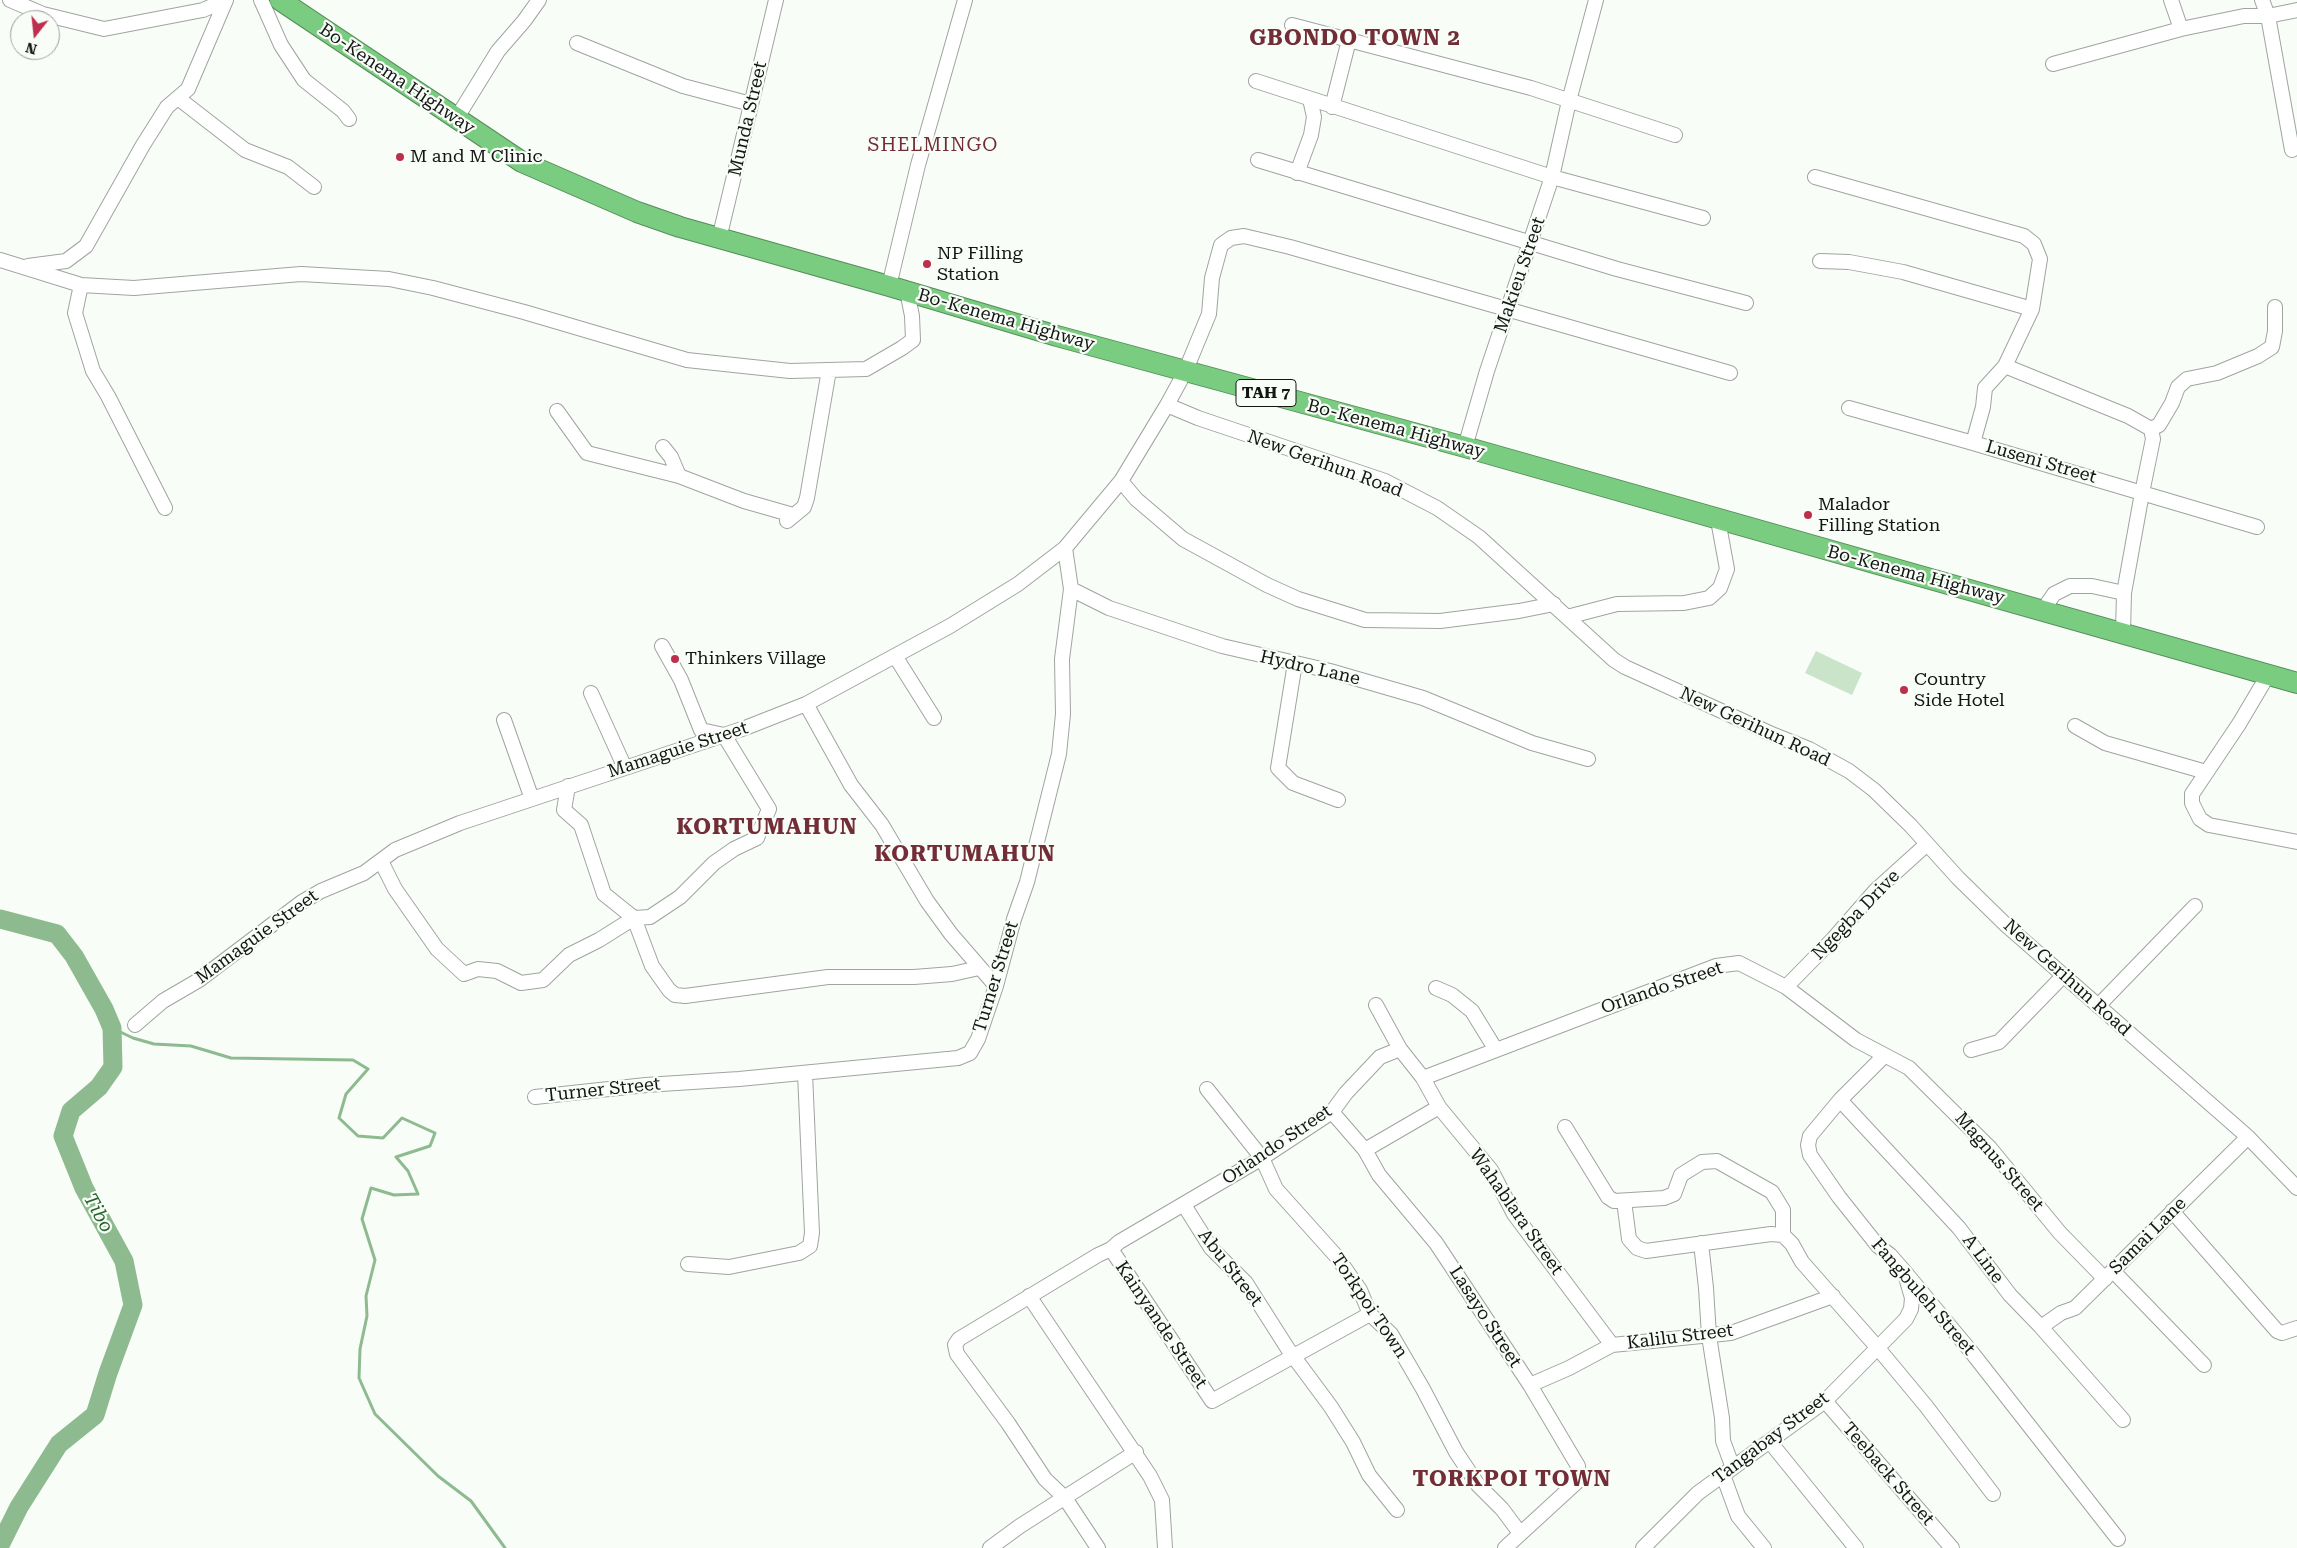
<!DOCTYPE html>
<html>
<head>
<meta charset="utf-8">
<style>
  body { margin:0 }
  #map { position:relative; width:2297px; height:1548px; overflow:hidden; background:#f8fdf8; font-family:"Roboto Serif",serif }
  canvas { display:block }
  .north { position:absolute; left:10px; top:10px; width:50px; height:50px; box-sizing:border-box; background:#f8fdf8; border:1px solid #9da19d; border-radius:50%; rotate:196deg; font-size:14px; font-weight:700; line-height:20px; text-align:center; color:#141614 }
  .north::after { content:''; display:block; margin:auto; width:18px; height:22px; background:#be2e4d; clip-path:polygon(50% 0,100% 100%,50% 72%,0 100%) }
</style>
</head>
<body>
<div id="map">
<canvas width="2297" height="1548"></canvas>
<div class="north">N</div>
</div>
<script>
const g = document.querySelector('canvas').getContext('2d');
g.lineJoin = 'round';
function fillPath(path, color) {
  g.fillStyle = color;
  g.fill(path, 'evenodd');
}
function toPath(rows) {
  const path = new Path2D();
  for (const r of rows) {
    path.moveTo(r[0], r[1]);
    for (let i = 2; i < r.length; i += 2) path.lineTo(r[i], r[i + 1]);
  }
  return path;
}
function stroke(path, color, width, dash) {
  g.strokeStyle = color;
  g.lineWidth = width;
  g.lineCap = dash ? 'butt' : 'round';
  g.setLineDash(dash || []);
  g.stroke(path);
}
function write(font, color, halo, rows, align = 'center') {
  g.font = font + ' "Roboto Serif",serif';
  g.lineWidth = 4.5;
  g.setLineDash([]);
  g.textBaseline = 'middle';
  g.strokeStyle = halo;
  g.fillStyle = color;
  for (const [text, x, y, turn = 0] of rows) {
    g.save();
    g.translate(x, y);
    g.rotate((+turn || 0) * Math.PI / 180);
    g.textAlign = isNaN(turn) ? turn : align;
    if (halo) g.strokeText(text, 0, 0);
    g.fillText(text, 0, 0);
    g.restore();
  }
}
const green = toPath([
  [1816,651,1862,673,1852,695,1805,673]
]);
const stream = toPath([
  [112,1028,133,1038,154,1044,191,1046,231,1058,353,1060,368,1069,346,1094,339,1118,358,1136,383,1138,402,1118,435,1133,430,1146,396,1157,408,1171,418,1194,394,1195,371,1188,362,1219,375,1260,366,1296,367,1316,360,1349,359,1378,375,1414,438,1476,471,1501,505,1548]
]);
const river = toPath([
  [0,919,57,934,74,956,104,1009,112,1028,113,1067,99,1087,71,1111,63,1136,84,1188,124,1261,133,1305,108,1373,95,1415,59,1444,19,1507,0,1545]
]);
const minor = toPath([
  [10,0,43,14,104,29,203,10,226,0],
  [261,0,281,45,304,80,343,111,349,119],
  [2171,0,2181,29,2244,16,2268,16,2297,10],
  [2262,0,2268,16,2292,150],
  [1292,25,1531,88,1675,135],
  [577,43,683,86,751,104],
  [2053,64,2181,29],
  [1256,81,1552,177,1703,218],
  [178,98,245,150,288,167,314,187],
  [1332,107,1349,40],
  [456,119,498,51,524,21,539,0],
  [1258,160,1617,269,1746,303],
  [1297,173,1311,135,1314,117,1310,99],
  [1815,177,2024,236,2034,244,2040,259,2032,309,2005,366,1985,388,1983,407,1973,443,2142,493,2124,593,2123,632],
  [719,239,776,0],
  [0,260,81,285,134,288,301,274,389,279,433,288,524,312,687,360,790,371,866,369,902,348,913,340,912,316,907,291],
  [1820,261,1849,262,1903,272,2032,309],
  [28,266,66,261,86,246,143,145,167,107,188,89,226,0],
  [81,285,75,313,93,371,108,396,165,508],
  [889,286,918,165,965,0],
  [2005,366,2128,416,2151,429,2153,439,2142,493,2257,527],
  [1730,373,1290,247,1244,236,1231,238,1221,245,1212,278,1209,314,1185,372,1167,405,1198,418,1385,481,1437,508,1479,537,1614,660,1625,667,1774,735,1809,749,1849,771,1874,790,1911,826,1958,878,2006,925,2248,1137,2297,1188],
  [1849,408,1973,443],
  [557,411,587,453,679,476],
  [2151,429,2159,425,2172,403,2178,387,2187,379,2217,373,2258,356,2272,347,2275,331,2275,307],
  [663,447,671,457,679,476,744,501,793,515],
  [1465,447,1487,371,1552,177,1569,101,1596,0],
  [1121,481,1136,499,1183,539,1267,585,1298,599,1365,620,1440,621,1519,611,1554,604],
  [787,521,804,507,807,498,829,370],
  [1065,548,1071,589,1109,608,1222,646,1330,671,1423,698,1532,743,1588,759],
  [2043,610,2054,594,2070,586,2092,586,2124,593],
  [1567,617,1617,604,1684,603,1709,598,1720,588,1727,569,1718,520],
  [895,656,934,718],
  [1295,663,1278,768,1293,783,1338,800],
  [2268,675,2239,724,2192,794,2192,803,2200,819,2209,825,2297,842],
  [591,693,625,768],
  [806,704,851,785,882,825,927,901,951,934,996,986],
  [504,720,532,799],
  [2075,726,2105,743,2206,772],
  [568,786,564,810,581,825,604,894,634,918,652,966,669,990,675,995,685,996,828,977,914,977,952,974,979,968],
  [381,861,395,889,437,949,464,974,478,969,497,971,521,983,543,980,569,955,599,940,634,918,650,917,680,897,714,863,734,849,757,838,769,809,724,735,701,730,681,680,662,646],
  [1786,987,1833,939,1875,891,1927,844],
  [1436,988,1452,995,1472,1011,1496,1050],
  [1376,1005,1400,1049],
  [2098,1006,2195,906],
  [135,1025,163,1001,199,980,302,902,321,891,364,873,395,850,460,823,745,728,806,704,950,626,1018,584,1065,548,1121,481,1167,405],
  [1971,1050,1999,1042,2063,976],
  [1884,1056,1840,1100,1810,1136,1808,1145,1810,1155,1839,1197,1878,1246,1890,1255,1905,1272,1973,1354,2118,1539],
  [1423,1078,1439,1107,1491,1170,1514,1214,1612,1345],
  [1207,1089,1262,1158,1276,1189,1337,1257,1360,1290,1370,1314,1391,1334,1423,1389,1456,1452,1478,1485,1502,1509,1520,1533],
  [535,1097,646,1085,739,1079,958,1058,970,1053,978,1039,996,986,1014,919,1027,882,1059,754,1063,714,1062,659,1071,589],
  [1840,1100,1959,1228,2010,1295,2041,1327,2123,1420],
  [1439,1107,1365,1150,1379,1175,1436,1243,1530,1385,1578,1466,1579,1480,1505,1548],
  [1332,1112,1365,1150],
  [1565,1127,1608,1197,1614,1201,1664,1198,1674,1194,1681,1175,1702,1162,1717,1161,1772,1192,1783,1210,1783,1235],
  [1624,1201,1629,1239,1637,1248,1646,1251,1771,1234,1783,1235,1792,1244,1802,1262,1877,1347,1926,1406,1993,1494],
  [1184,1205,1211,1248,1246,1283,1288,1349,1331,1407,1353,1442,1369,1475,1397,1510],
  [2172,1211,2277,1331,2282,1333,2297,1328],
  [1701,1243,1706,1288,1709,1336,1722,1418,1723,1441,1733,1468],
  [1111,1249,1212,1401,1370,1314],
  [688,1264,729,1267,799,1253,810,1246,812,1233,805,1073],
  [2114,1272,2204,1365],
  [1029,1296,1150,1476,1162,1500,1165,1548],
  [2041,1327,2061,1313,2075,1308,2248,1137],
  [1530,1385,1569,1368,1612,1345,1731,1333,1833,1296],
  [1825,1401,1952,1548],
  [1770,1442,1856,1548],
  [1723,1475,1738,1516,1764,1548],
  [990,1548,1020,1526,1136,1452],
  [1098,1548,1065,1498,1045,1479,1008,1423,957,1354,955,1345,959,1339,1098,1255,1111,1249,1119,1242,1262,1158,1332,1112,1346,1093,1380,1057,1400,1049,1423,1078,1716,966,1739,963,1786,987,1856,1040,1909,1068,1990,1148,2060,1233,2105,1279],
  [1643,1548,1698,1493,1825,1401,1906,1319,1911,1309,1912,1298,1906,1277]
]);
const highway = toPath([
  [280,0,522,162,637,212,680,227,889,286,1057,336,1465,447,2297,683]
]);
const markers = [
  [400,157,5,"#be2e4d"],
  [927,264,5,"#be2e4d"],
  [1808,515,5,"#be2e4d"],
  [675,659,5,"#be2e4d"],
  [1904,690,5,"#be2e4d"]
];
const shields = [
  [1266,393,60]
];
const shieldNames = [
  ["TAH 7",1266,393]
];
const streetNames = [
  ["Bo-Kenema Highway",397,79,34],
  ["Munda Street",748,119,-77],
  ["Makieu Street",1520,275,-71],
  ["Bo-Kenema Highway",1006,320,16],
  ["Bo-Kenema Highway",1396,429,15],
  ["Luseni Street",2041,462,16],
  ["New Gerihun Road",1325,464,20],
  ["Bo-Kenema Highway",1916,575,15],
  ["Hydro Lane",1310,668,13],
  ["New Gerihun Road",1755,727,25],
  ["Mamaguie Street",678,750,-18],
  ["Ngegba Drive",1856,915,-46],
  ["Mamaguie Street",257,937,-36],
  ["Turner Street",996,977,-73],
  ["New Gerihun Road",2067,978,42],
  ["Orlando Street",1662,988,-19],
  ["Turner Street",603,1090,-6],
  ["Orlando Street",1277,1145,-34],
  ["Magnus Street",1999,1162,49],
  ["Wahablara Street",1516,1212,55],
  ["Samai Lane",2148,1236,-45],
  ["A Line",1983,1259,53],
  ["Abu Street",1230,1268,52],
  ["Fangbuleh Street",1923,1297,49],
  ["Torkpoi Town",1369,1306,56],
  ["Lasayo Street",1485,1317,57],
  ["Kainyande Street",1161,1325,56],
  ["Kalilu Street",1680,1337,-7],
  ["Tangabay Street",1771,1438,-37],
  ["Teeback Street",1888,1474,49]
];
const poiNames = [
  ["M and M Clinic",410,157],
  ["NP Filling",937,254],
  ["Station",937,275],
  ["Malador",1818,505],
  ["Filling Station",1818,526],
  ["Thinkers Village",685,659],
  ["Country",1914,680],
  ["Side Hotel",1914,701]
];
const neighbourhoodNames = [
  ["SHELMINGO",933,145]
];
const waterNames = [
  ["Tibo",98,1213,61]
];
const districtNames = [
  ["GBONDO TOWN 2",1355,39],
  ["KORTUMAHUN",767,828],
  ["KORTUMAHUN",965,855],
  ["TORKPOI TOWN",1512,1480]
];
fillPath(green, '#c9e4c9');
stroke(stream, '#8eba90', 3);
stroke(river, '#8eba90', 19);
stroke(minor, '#a0a4a0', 16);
stroke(highway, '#568c5a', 22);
stroke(minor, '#fff', 14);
stroke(highway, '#7acc80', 20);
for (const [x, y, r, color] of markers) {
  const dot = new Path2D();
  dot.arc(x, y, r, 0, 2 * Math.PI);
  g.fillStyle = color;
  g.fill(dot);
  stroke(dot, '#f8fdf8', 2);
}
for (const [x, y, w] of shields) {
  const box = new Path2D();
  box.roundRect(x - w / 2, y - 13.5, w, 27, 4);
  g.fillStyle = '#f8fdf8';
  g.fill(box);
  stroke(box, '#141614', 1);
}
write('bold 16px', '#141614', null, shieldNames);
write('18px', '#141614', '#f8fdf8', streetNames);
write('18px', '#141614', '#f8fdf8', poiNames, 'left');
g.letterSpacing = '1px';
write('19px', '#732d37', '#f8fdf8', neighbourhoodNames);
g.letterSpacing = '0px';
write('italic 19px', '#26632d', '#f8fdf8', waterNames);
g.letterSpacing = '1px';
write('bold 22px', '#732d37', '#f8fdf8', districtNames);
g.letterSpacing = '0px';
</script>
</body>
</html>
